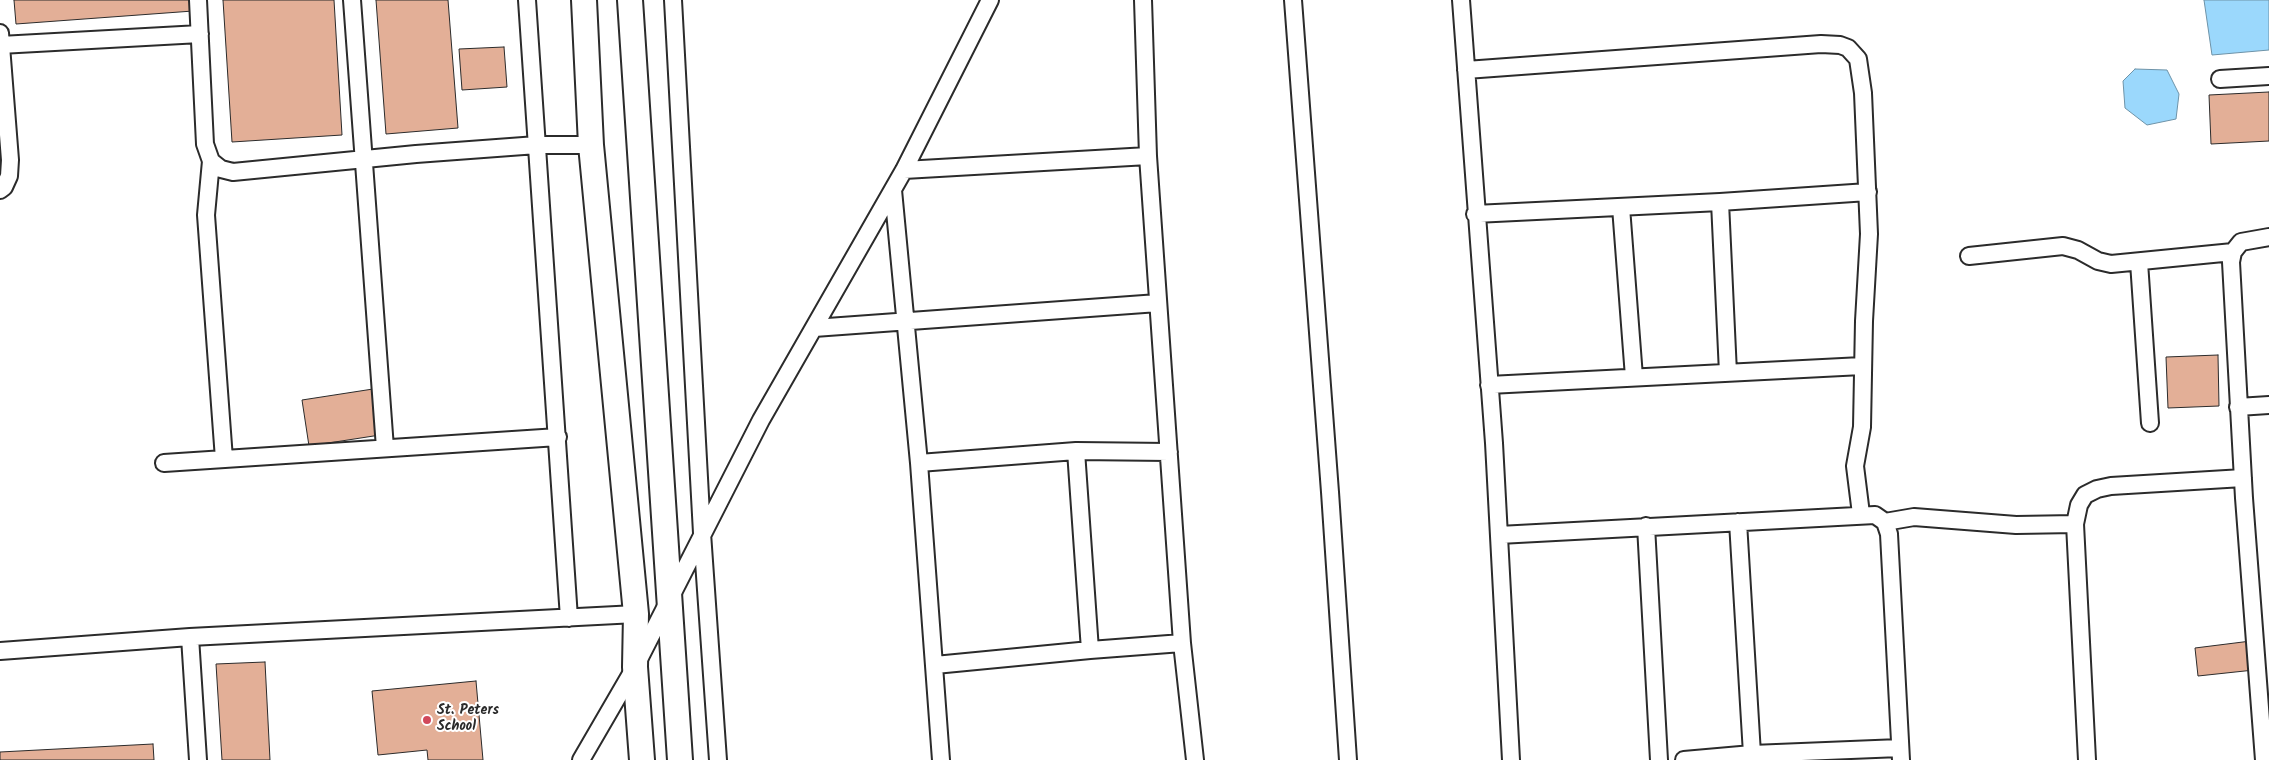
<!DOCTYPE html>
<html>
<head>
<meta charset="utf-8">
<style>
  body { margin:0 }
  canvas { display:block; background:#fff }
</style>
</head>
<body>
<canvas width="2269" height="760"></canvas>
<script>
const g = document.querySelector('canvas').getContext('2d');
g.lineJoin = 'round';
function fillPath(path, color) {
  g.fillStyle = color;
  g.fill(path, 'evenodd');
}
function toPath(rows) {
  const path = new Path2D();
  for (const r of rows) {
    path.moveTo(r[0], r[1]);
    for (let i = 2; i < r.length; i += 2) path.lineTo(r[i], r[i + 1]);
  }
  return path;
}
function stroke(path, color, width, dash) {
  g.strokeStyle = color;
  g.lineWidth = width;
  g.lineCap = dash ? 'butt' : 'round';
  g.setLineDash(dash || []);
  g.stroke(path);
}
function write(font, color, halo, rows, align = 'center') {
  g.font = font + ' Kalam,sans-serif';
  g.lineWidth = 4;
  g.setLineDash([]);
  g.textBaseline = 'middle';
  g.strokeStyle = halo;
  g.fillStyle = color;
  for (const [text, x, y, turn = 0] of rows) {
    g.save();
    g.translate(x, y);
    g.rotate((+turn || 0) * Math.PI / 180);
    g.textAlign = isNaN(turn) ? turn : align;
    if (halo) g.strokeText(text, 0, 0);
    g.fillText(text, 0, 0);
    g.restore();
  }
}
const water = toPath([
  [2204,0,2269,0,2269,50,2212,55,2204,0],
  [2135,69,2167,70,2179,94,2176,119,2147,125,2125,108,2123,81,2135,69]
]);
const building = toPath([
  [14,0,193,0,193,11,16,24,14,0],
  [223,0,334,0,342,135,232,142,223,0],
  [376,0,448,0,458,128,386,134,376,0],
  [504,47,507,87,462,90,459,49,504,47],
  [2269,92,2269,141,2211,144,2209,95,2269,92],
  [2218,355,2219,406,2168,408,2166,357,2218,355],
  [373,389,380,435,309,446,302,400,373,389],
  [2251,641,2254,670,2198,676,2195,648,2251,641],
  [265,662,270,760,222,760,216,664,265,662],
  [476,681,483,760,428,760,427,750,378,755,372,691,476,681],
  [153,744,154,760,0,760,0,752,153,744]
]);
const street = toPath([
  [198,0,205,144,211,161,221,169,233,172,416,154,537,145,591,145],
  [352,0,385,448],
  [527,0,569,618],
  [673,0,702,533,718,760],
  [1293,0,1330,492,1348,760],
  [1461,0,1494,443,1511,760],
  [0,33,10,160,9,176,4,187,0,190],
  [0,45,200,34],
  [1466,70,1821,44,1840,45,1848,48,1858,59,1863,93,1869,234,1864,321,1862,427,1855,466,1861,514],
  [2220,79,2269,76],
  [211,161,206,215,224,459],
  [904,170,1148,156],
  [893,190,919,463,941,760],
  [1720,202,1728,373],
  [1621,207,1634,377],
  [1475,214,1720,202,1868,192],
  [1969,256,2063,246,2078,250,2098,261,2111,264,2233,252],
  [2139,262,2150,423],
  [814,328,1158,303],
  [1489,385,1862,366],
  [2238,407,2269,405],
  [1076,451,1169,452],
  [164,463,558,437],
  [919,463,1076,451,1090,650,1182,643,1148,156,1143,0],
  [1738,522,1752,754],
  [1885,522,1914,517,2016,525,2075,524],
  [1646,526,1659,760],
  [1499,535,1875,515,1885,522,1889,534,1901,760],
  [190,637,198,760],
  [1182,643,1195,760],
  [0,651,190,637,636,614],
  [935,665,1090,650],
  [581,760,635,667,761,420,904,170,990,0],
  [1684,760,1752,754,1900,748],
  [2087,760,2075,524,2079,505,2085,495,2097,489,2111,486,2243,478],
  [2264,760,2244,498,2231,262,2233,252,2241,242,2269,237]
]);
const secondary = toPath([
  [584,0,591,145,636,614,635,667,642,760],
  [630,0,680,760]
]);
const markers = [
  [427,720,5,"#d1495b"]
];
const poiNames = [
  ["St. Peters",437,712],
  ["School",437,728]
];
fillPath(water, '#9bd8fc');
stroke(water, '#6e93a8', 1);
fillPath(building, '#e3af97');
stroke(building, '#2b2b2b', 1);
stroke(street, '#2b2b2b', 20);
stroke(secondary, '#2b2b2b', 28);
stroke(street, '#fff', 16);
stroke(secondary, '#fff', 24);
for (const [x, y, r, color] of markers) {
  const dot = new Path2D();
  dot.arc(x, y, r, 0, 2 * Math.PI);
  g.fillStyle = color;
  g.fill(dot);
  stroke(dot, '#fff', 2);
}
write('bold 14px', '#2b2b2b', '#fff', poiNames, 'left');
</script>
</body>
</html>
